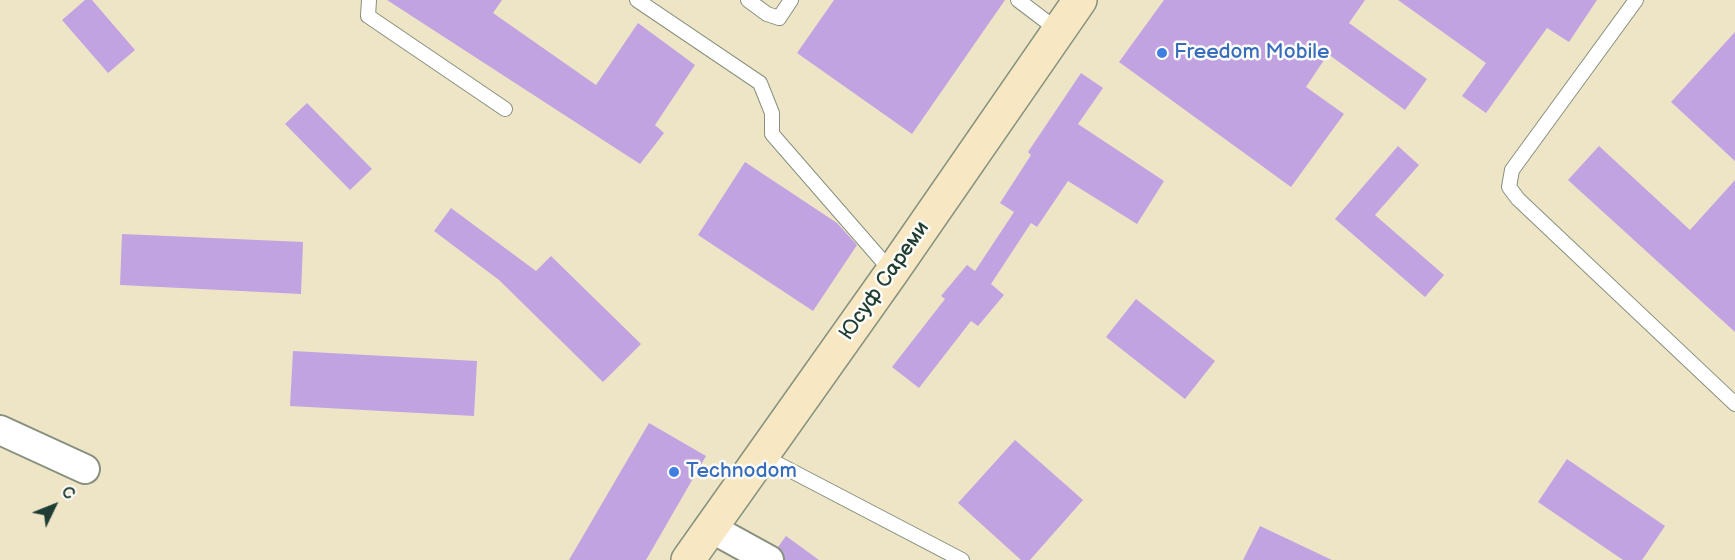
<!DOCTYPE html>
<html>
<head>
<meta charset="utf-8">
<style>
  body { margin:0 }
  #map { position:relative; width:1735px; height:560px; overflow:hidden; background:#eee5c7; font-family:"Balsamiq Sans",sans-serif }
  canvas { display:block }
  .north { position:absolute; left:24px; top:476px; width:60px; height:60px; -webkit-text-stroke:4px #fdfcf7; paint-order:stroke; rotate:47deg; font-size:16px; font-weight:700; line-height:24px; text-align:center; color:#1f3d34 }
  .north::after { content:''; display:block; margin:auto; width:21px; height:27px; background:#1f3d34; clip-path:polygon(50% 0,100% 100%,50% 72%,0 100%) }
</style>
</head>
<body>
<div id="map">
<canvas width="1735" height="560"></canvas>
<div class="north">С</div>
</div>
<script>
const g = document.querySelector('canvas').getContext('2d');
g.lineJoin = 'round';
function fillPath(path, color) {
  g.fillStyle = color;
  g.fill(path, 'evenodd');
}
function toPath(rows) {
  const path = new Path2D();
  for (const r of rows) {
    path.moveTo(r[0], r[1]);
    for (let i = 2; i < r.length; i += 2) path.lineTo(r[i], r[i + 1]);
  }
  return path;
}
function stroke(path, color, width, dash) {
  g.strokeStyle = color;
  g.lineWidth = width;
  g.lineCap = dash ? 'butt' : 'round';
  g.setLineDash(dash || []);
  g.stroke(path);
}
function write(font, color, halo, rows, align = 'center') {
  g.font = font + ' "Balsamiq Sans",sans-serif';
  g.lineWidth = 5;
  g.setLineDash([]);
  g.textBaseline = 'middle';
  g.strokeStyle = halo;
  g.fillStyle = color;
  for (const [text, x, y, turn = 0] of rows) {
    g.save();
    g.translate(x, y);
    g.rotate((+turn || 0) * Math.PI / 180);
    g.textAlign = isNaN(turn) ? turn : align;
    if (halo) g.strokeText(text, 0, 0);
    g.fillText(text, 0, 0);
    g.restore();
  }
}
const building = toPath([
  [85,0,92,0,135,50,108,73,62,20],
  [387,0,502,0,493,13,596,85,638,23,695,65,655,125,664,133,640,164],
  [834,0,1005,0,912,134,797,53],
  [1164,0,1365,0,1349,23,1427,79,1405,110,1328,54,1306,87,1344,114,1291,187,1119,62],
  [1398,0,1597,0,1569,42,1547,28,1486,113,1462,96,1486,63],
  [1735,32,1735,161,1671,102],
  [1081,73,1103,88,1078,124,1164,181,1137,224,1068,181,1037,227,1031,223,991,284,1004,295,978,326,971,321,919,388,892,367,945,299,941,296,967,265,975,271,1014,212,1000,203,1031,155,1028,152],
  [307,103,372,169,350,190,285,124],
  [1398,146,1419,165,1375,215,1444,275,1425,297,1335,219],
  [1599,146,1690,230,1735,180,1735,332,1568,180],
  [745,162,837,223,857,245,813,311,698,235],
  [451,208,536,271,551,256,641,344,603,382,499,280,434,231],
  [122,234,303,242,301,294,120,285],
  [1136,299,1215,361,1185,399,1106,337],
  [293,351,477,361,474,416,290,406],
  [649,423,706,456,646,560,569,560],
  [1015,440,1083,500,1030,560,1021,560,958,503],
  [1567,459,1665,526,1642,560,1623,560,1538,502],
  [1260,526,1332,560,1243,560],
  [786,536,819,560,785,560,778,547]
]);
const lane = toPath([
  [369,0,368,16,505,109],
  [637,0,760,83,772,113,772,134,892,272],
  [748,0,767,14,779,18,791,0],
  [1018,0,1059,31],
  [1636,0,1512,170,1509,187,1518,199,1735,404],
  [761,455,962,560]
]);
const street = toPath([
  [0,430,85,469],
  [709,527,769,560]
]);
const secondary = toPath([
  [688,560,892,272,1080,0]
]);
const markers = [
  [1162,53,6,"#3f7fe0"],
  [674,472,6,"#3f7fe0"]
];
const shopNames = [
  ["Freedom Mobile",1174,53],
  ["Technodom",686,472]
];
const streetNames = [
  ["Юсуф Сареми",885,281,-55]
];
fillPath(building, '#c1a3e2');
stroke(lane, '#86917e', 16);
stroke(street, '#86917e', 32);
stroke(secondary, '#86917e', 36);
stroke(lane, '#fff', 14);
stroke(street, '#fff', 28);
stroke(secondary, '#f7e8c3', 33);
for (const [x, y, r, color] of markers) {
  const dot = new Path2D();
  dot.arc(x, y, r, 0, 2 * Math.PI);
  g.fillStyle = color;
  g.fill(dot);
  stroke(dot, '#fdfcf7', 2);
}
write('21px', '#366cbe', '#fdfcf7', shopNames, 'left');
write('21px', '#1f3d34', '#fdfcf7', streetNames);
</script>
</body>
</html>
